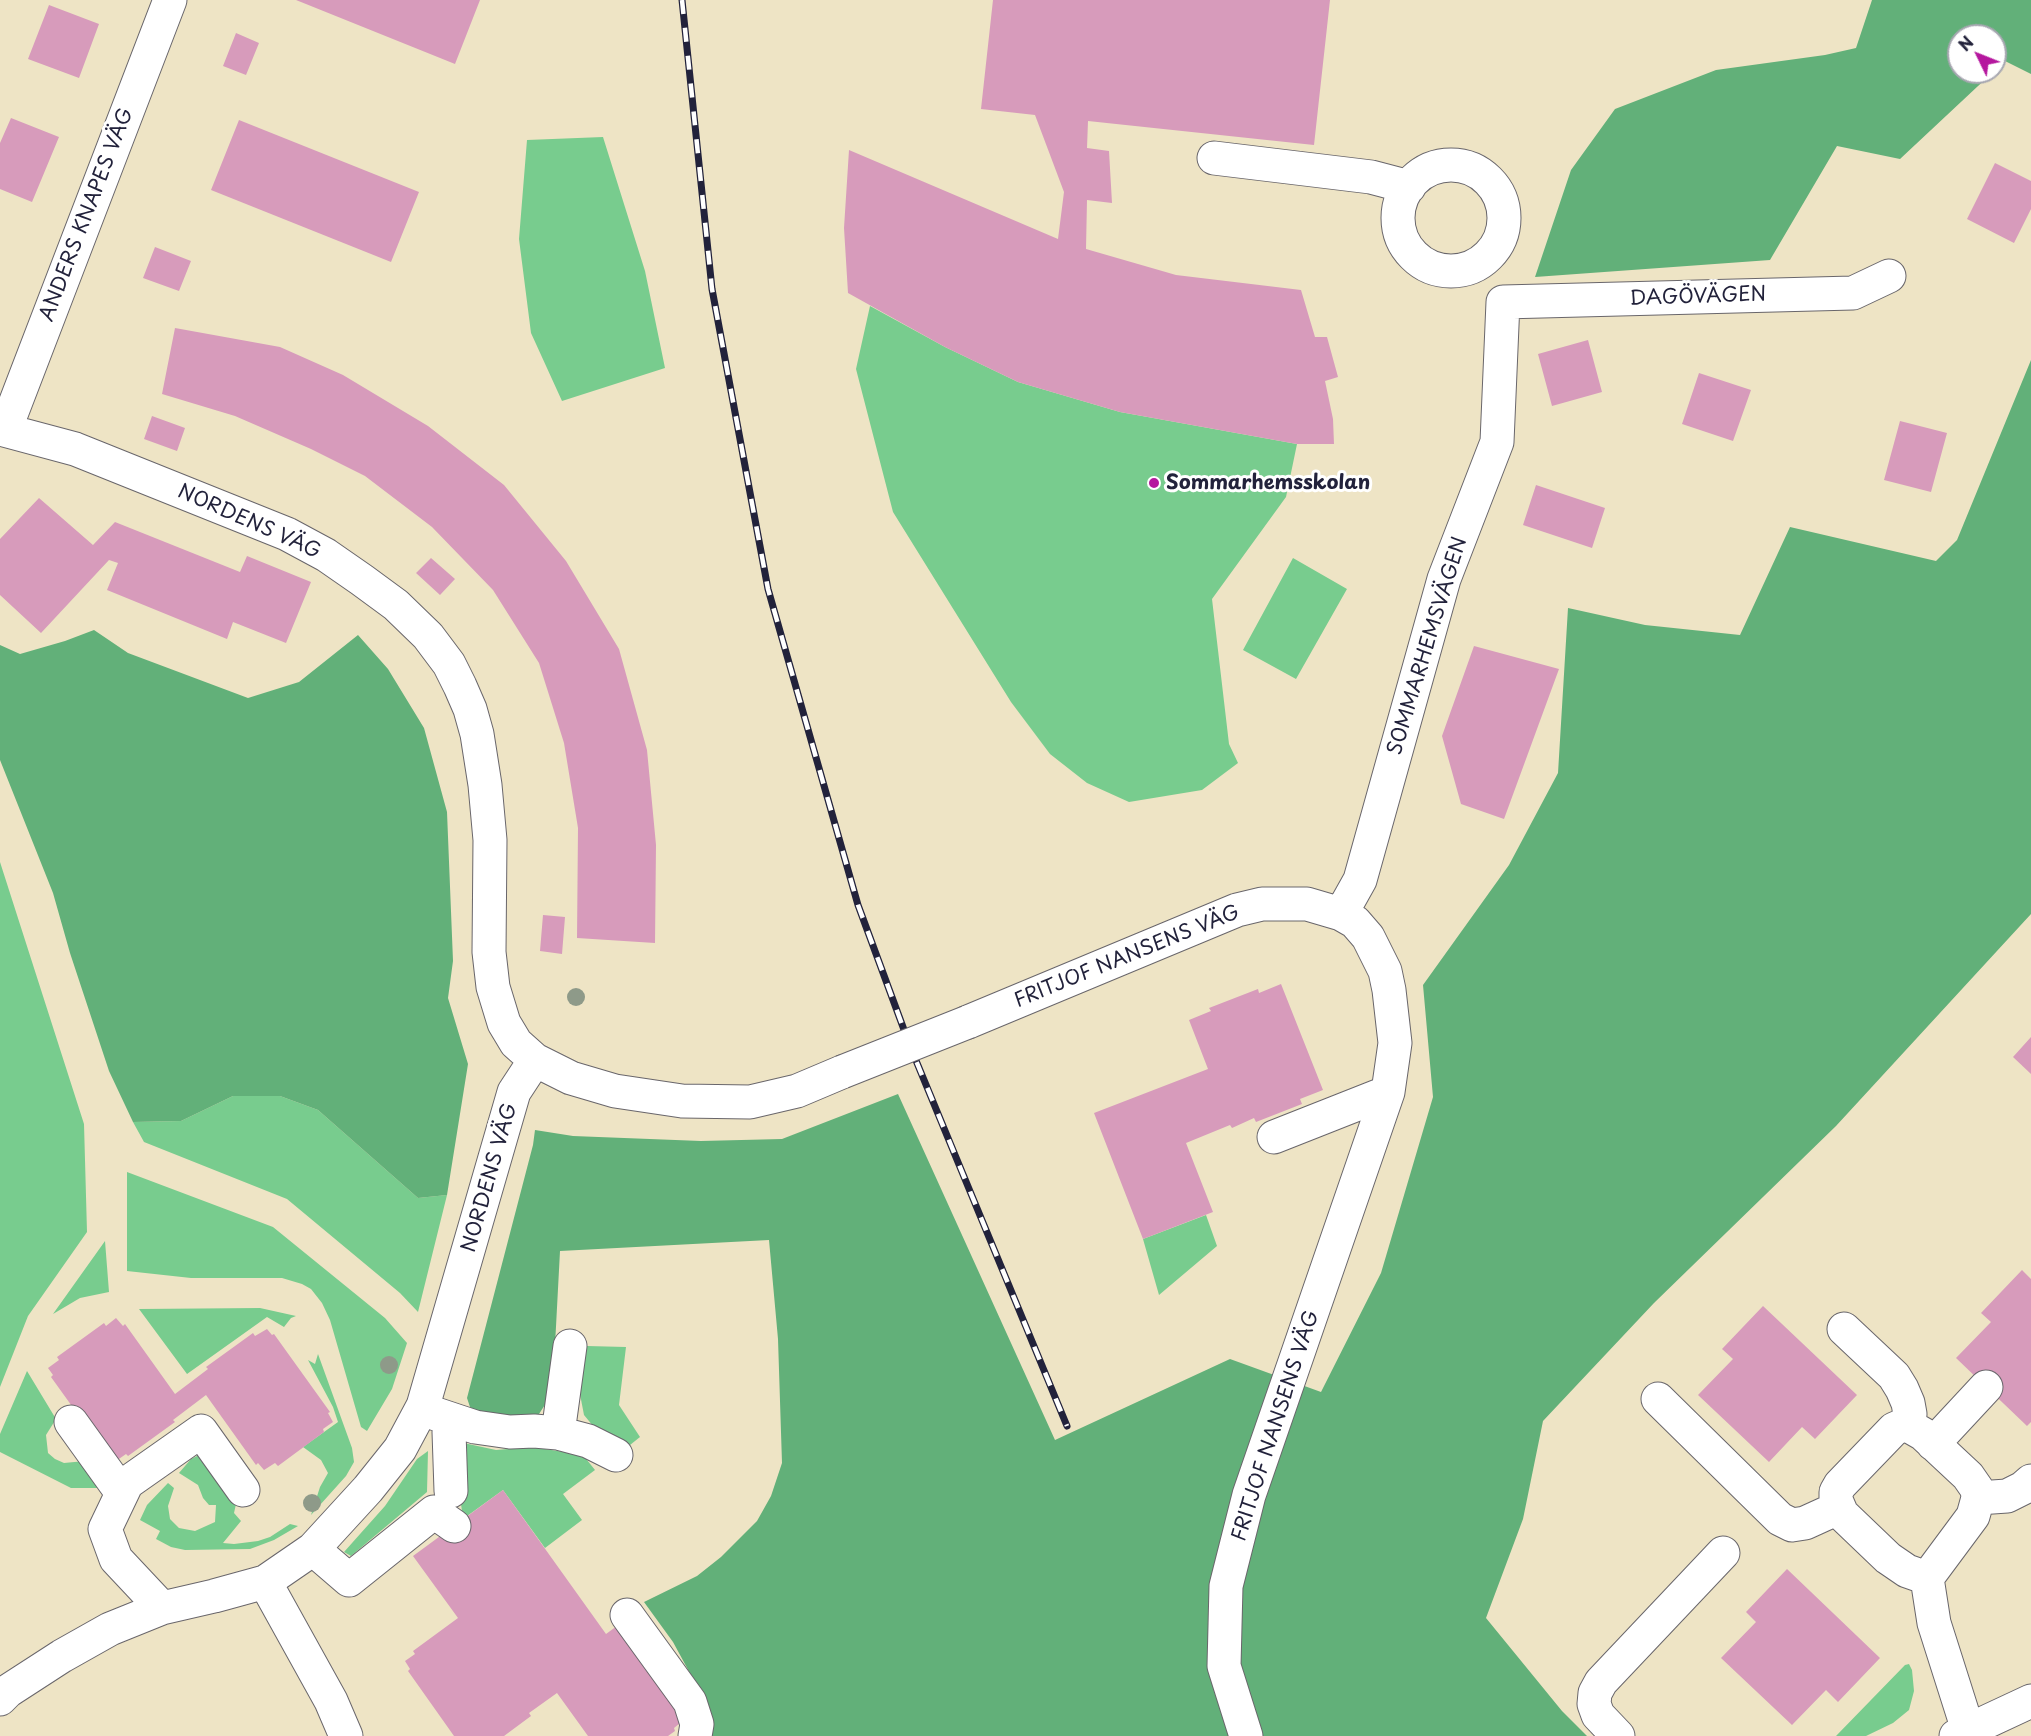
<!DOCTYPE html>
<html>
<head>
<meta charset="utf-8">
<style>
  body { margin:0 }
  #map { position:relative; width:2031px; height:1736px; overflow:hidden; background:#eee4c5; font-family:"Playpen Sans",sans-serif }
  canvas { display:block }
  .north { position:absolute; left:1947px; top:24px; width:60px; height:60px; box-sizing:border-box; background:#fff; border:2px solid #a7a7b1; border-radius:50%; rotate:313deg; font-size:16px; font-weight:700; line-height:24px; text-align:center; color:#22223b }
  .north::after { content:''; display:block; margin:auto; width:21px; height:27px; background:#b5179e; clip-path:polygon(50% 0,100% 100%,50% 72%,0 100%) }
</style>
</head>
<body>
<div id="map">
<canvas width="2031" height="1736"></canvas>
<div class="north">N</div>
</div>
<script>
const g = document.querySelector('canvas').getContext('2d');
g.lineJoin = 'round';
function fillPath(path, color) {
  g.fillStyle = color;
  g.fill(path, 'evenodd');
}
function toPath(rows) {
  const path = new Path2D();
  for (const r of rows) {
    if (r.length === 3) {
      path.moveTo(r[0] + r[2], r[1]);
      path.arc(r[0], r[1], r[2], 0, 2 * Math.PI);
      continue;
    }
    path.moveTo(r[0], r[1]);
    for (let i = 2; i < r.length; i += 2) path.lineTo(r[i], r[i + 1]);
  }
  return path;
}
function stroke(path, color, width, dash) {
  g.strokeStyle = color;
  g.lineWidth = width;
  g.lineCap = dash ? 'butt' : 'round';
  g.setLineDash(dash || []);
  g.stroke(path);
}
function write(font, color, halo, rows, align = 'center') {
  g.font = font + ' "Playpen Sans",sans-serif';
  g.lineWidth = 6;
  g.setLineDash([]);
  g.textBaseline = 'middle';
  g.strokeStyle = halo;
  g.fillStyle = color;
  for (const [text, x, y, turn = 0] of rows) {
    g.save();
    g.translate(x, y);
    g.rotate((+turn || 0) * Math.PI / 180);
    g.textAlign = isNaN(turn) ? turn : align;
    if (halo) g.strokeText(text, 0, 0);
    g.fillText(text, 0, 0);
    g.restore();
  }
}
const green = toPath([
  [603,137,645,271,665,368,562,401,531,333,519,239,527,140],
  [870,306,945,347,1018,382,1120,412,1297,444,1286,497,1212,599,1229,744,1238,763,1202,790,1129,802,1087,783,1050,754,1011,702,893,512,856,369],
  [1293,558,1347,589,1296,679,1243,650],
  [0,862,84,1124,87,1232,28,1316,0,1387],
  [233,1096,280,1096,318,1110,418,1198,447,1195,418,1312,400,1293,287,1199,144,1142,133,1122,181,1121],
  [127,1172,273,1227,385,1318,407,1343,392,1389,367,1431,361,1427,330,1320,322,1303,311,1289,302,1284,282,1278,191,1278,127,1271],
  [1206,1215,1217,1246,1159,1295,1143,1239],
  [105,1241,109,1292,80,1298,53,1314],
  [260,1308,296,1316,291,1318,284,1327,267,1317,187,1374,139,1309],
  [587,1346,626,1347,619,1405,640,1437,630,1445,598,1432,584,1415,579,1389],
  [318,1354,352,1448,354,1462,346,1476,311,1515,320,1487,328,1473,321,1460,303,1447,338,1422,333,1407,308,1360,315,1364],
  [27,1371,56,1419,46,1435,48,1453,55,1459,64,1463,85,1461,105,1488,71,1488,0,1452,0,1434],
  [459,1442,496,1450,532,1447,583,1455,595,1470,563,1494,582,1520,545,1548,503,1490,463,1519,456,1466],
  [428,1451,427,1492,351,1556,344,1552,385,1506,417,1459],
  [201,1454,236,1504,234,1513,241,1521,223,1543,234,1544,258,1541,270,1537,290,1524,298,1526,274,1540,250,1549,185,1550,171,1547,156,1539,160,1531,140,1520,147,1505,168,1483,174,1488,168,1506,170,1519,179,1528,195,1531,215,1522,216,1505,209,1505,203,1498,198,1485,179,1473,191,1459],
  [1909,1664,1912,1670,1914,1691,1909,1710,1893,1723,1866,1736,1836,1736,1905,1665]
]);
const forest = toPath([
  [1872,0,2031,0,2031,74,2005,61,1995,70,1995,36,1959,36,1959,72,1993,72,1900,159,1837,146,1770,260,1535,277,1571,170,1615,109,1716,70,1825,55,1856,48],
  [2031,360,2031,914,1836,1126,1654,1303,1543,1421,1523,1519,1486,1618,1562,1711,1587,1736,705,1736,692,1677,673,1642,644,1602,697,1576,721,1557,757,1521,771,1496,782,1463,778,1339,769,1240,560,1251,553,1383,548,1400,539,1414,516,1416,478,1412,470,1407,467,1398,533,1145,535,1130,573,1136,701,1141,782,1139,898,1094,1055,1440,1230,1359,1321,1392,1381,1273,1433,1097,1423,985,1509,865,1558,773,1568,608,1645,625,1740,635,1790,527,1936,561,1957,540],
  [94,630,128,653,248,698,299,682,358,635,388,669,424,728,447,812,453,961,448,998,468,1064,447,1195,418,1198,318,1110,280,1096,233,1096,181,1121,133,1122,109,1071,70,953,53,893,0,760,0,645,20,654,65,641]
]);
const building = toPath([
  [296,0,480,0,455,64],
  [993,0,1330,0,1314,145,1088,121,1087,148,1109,151,1112,203,1087,200,1086,249,1176,275,1301,290,1315,337,1327,337,1338,377,1325,381,1333,419,1334,444,1297,444,1120,412,1018,382,945,347,848,293,844,228,849,150,1058,239,1064,192,1035,115,981,109],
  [49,5,99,24,79,78,28,59],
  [236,33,259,43,246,75,223,66],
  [11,118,59,137,32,202,0,189,0,143],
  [239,120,419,192,391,262,211,190],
  [1995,163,2031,181,2031,209,2014,243,1967,219],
  [155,247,191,261,179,291,143,278],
  [175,328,280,347,343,375,428,426,504,485,566,561,619,649,647,750,656,845,655,943,577,938,578,828,564,743,539,663,493,590,432,527,365,476,311,449,235,416,162,394],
  [1588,340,1602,392,1552,406,1538,354],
  [1699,373,1751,390,1733,441,1682,424],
  [152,416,185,428,177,451,144,439],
  [1900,421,1947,433,1931,492,1884,480],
  [1536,485,1605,508,1592,548,1523,525],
  [39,498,93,545,115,522,240,572,247,556,311,582,286,643,233,622,227,639,107,590,118,563,109,560,41,633,0,595,0,539],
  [431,558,455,579,440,595,416,573],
  [1474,646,1559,669,1504,819,1461,804,1442,736],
  [543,915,565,917,562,954,540,951],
  [1281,984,1323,1090,1300,1099,1302,1104,1256,1122,1254,1118,1232,1128,1230,1125,1186,1143,1213,1212,1143,1239,1094,1113,1208,1069,1189,1020,1211,1011,1209,1008,1258,989,1259,993],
  [2031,1037,2031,1074,2013,1057],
  [2022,1270,2031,1279,2031,1422,2027,1426,1956,1358,1991,1322,1981,1313],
  [1763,1306,1857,1395,1815,1439,1802,1427,1769,1462,1698,1395,1733,1359,1722,1349],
  [116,1318,123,1326,125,1324,175,1394,208,1369,206,1367,253,1333,255,1336,267,1329,272,1335,274,1334,330,1412,328,1413,333,1422,323,1429,324,1432,278,1466,275,1463,264,1470,258,1463,256,1465,206,1395,173,1420,175,1422,128,1456,126,1454,116,1461,107,1455,51,1377,53,1375,48,1368,59,1360,57,1357,104,1323,106,1326],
  [503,1490,606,1634,617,1626,684,1720,674,1728,675,1731,668,1736,588,1736,557,1693,529,1713,531,1716,504,1736,454,1736,408,1671,410,1669,405,1661,415,1654,413,1651,458,1618,413,1556],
  [1787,1569,1880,1658,1838,1702,1826,1690,1792,1725,1721,1658,1756,1622,1746,1612]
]);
const minor = toPath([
  [1214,158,1371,177,1409,187],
  [1451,218,53],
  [1503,302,1853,293,1889,276],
  [0,429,75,449,287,534,326,555,362,580,396,605,428,636,449,664,460,686,470,709,477,734,485,785,490,840,489,952,493,987,504,1023,516,1043,535,1060,514,1092,423,1406,400,1449,368,1489,313,1549,265,1582,214,1596,162,1608,110,1629,62,1656,8,1691,0,1699],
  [5,430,170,0],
  [1341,914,1360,880,1444,579,1497,442,1503,302],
  [968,1022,1237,910,1262,904,1307,904,1341,914,1355,922,1368,937,1385,971,1389,990,1395,1043,1388,1092,1249,1495,1226,1586,1224,1666,1246,1736],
  [535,1060,571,1078,615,1091,682,1101,750,1102,797,1091,842,1072],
  [1274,1137,1388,1092],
  [1844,1329,1894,1376,1902,1389,1908,1403,1910,1414,1909,1426],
  [1658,1399,1780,1519,1792,1525,1805,1523,1838,1508],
  [423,1406,436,1414,475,1427,510,1432,534,1431,558,1433,588,1441,616,1455],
  [71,1422,122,1493],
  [558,1433,570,1346],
  [1933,1444,1986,1387],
  [451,1491,449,1432,453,1420],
  [1978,1498,2007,1496,2023,1488,2031,1481],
  [313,1549,349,1580,434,1512,454,1526],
  [1927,1578,1973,1516,1978,1498,1977,1489,1968,1476,1923,1434,1909,1426,1901,1426,1894,1429,1840,1485,1836,1492,1836,1500,1842,1514,1888,1558,1907,1571,1927,1578,1934,1623,1968,1730],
  [265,1582,331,1701,346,1736],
  [162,1608,116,1559,105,1529,127,1483,201,1431,243,1490],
  [627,1615,690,1702,697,1724,695,1736],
  [1618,1736,1598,1715,1594,1704,1595,1693,1601,1682,1723,1553],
  [1956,1736,2031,1701]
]);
const rail = toPath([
  [682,0,712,289,768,589,858,905,910,1046,1067,1426]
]);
const minorBridge = toPath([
  [842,1072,968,1022]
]);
const trees = [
  [576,997],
  [389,1365],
  [312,1503]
];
const markers = [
  [1154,483,6,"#b5179e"]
];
const streetNames = [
  ["ANDERS KNAPES VÄG",87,215,-69],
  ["DAGÖVÄGEN",1698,297,-2],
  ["NORDENS VÄG",249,522,24],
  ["SOMMARHEMSVÄGEN",1428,646,-73],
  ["FRITJOF NANSENS VÄG",1127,957,-22],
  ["NORDENS VÄG",490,1178,-74],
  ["FRITJOF NANSENS VÄG",1276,1426,-72]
];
const poiNames = [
  ["Sommarhemsskolan",1166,483]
];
fillPath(green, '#78cc8e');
fillPath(forest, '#62b079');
fillPath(building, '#d79bbb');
stroke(minor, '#69666b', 35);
stroke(minor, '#fff', 33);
stroke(rail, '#22223b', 7);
stroke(rail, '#fff', 4.5, [14]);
stroke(minorBridge, '#69666b', 35, []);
stroke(minorBridge, '#fff', 33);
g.fillStyle = '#8e9a89';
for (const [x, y] of trees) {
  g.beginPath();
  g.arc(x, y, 9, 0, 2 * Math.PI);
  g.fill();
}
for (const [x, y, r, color] of markers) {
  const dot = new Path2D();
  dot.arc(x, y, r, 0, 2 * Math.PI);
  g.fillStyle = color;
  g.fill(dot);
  stroke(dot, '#fff', 2);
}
write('20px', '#22223b', '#fff', streetNames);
write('bold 20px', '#22223b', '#fff', poiNames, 'left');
</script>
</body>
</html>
